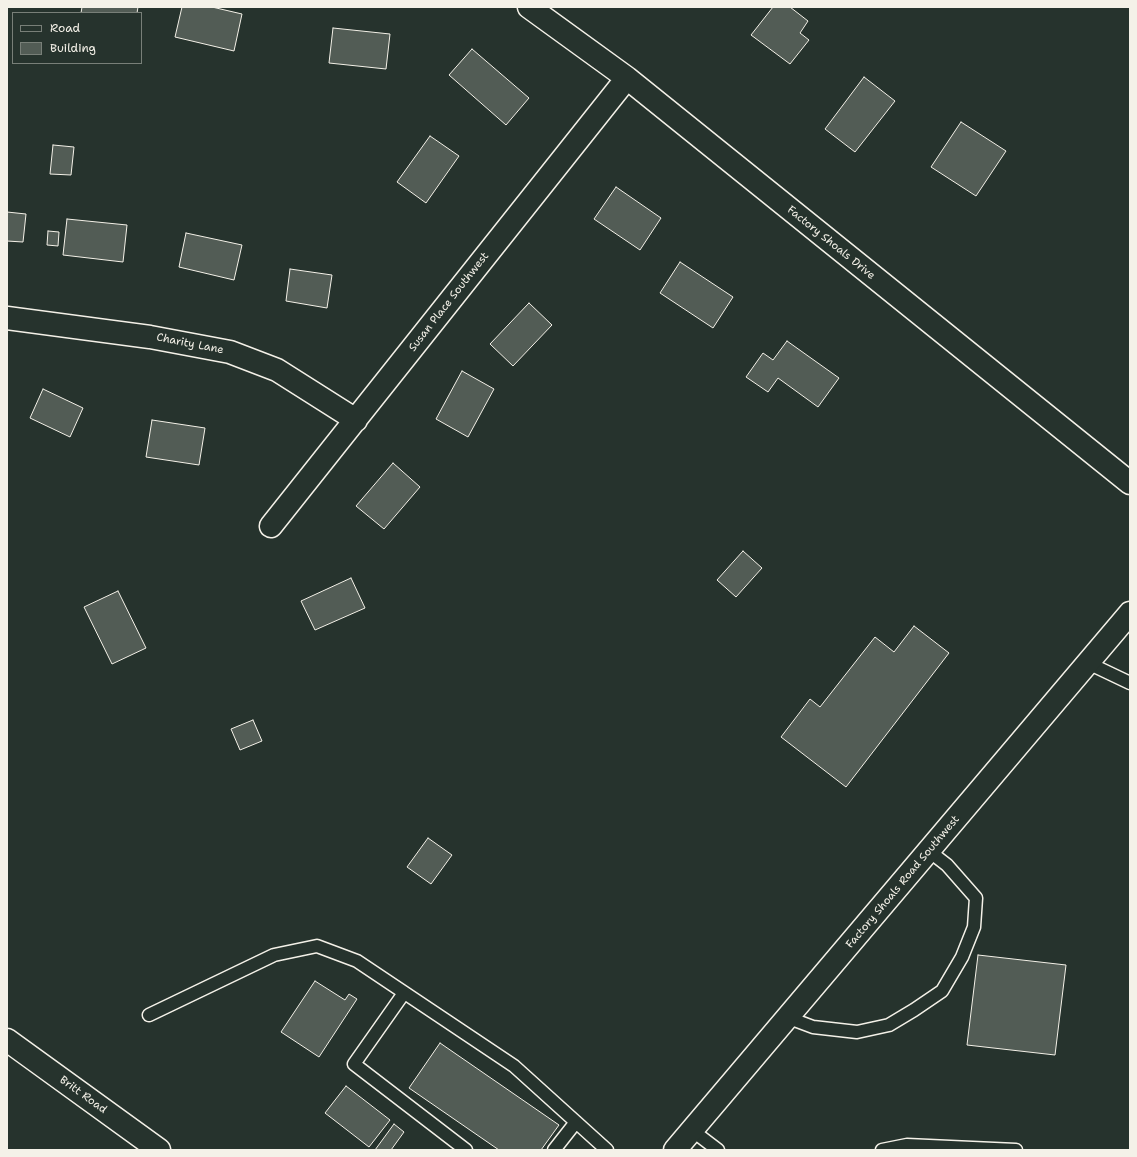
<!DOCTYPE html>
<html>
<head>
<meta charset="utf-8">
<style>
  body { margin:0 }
  #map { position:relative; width:1137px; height:1157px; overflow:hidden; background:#26332d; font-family:"Shantell Sans",sans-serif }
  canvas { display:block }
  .frame { position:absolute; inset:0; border:8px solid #f4f1e8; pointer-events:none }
  .legend { position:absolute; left:12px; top:12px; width:130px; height:52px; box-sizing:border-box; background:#26332d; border:1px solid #787f78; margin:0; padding:5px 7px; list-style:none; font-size:12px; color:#f4f1e8 }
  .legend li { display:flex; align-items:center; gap:8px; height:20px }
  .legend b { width:20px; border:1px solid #787f78 }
</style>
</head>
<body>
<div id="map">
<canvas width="1137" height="1157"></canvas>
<div class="frame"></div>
<ul class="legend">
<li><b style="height:5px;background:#26332d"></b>Road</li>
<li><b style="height:11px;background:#525c55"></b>Building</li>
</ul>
</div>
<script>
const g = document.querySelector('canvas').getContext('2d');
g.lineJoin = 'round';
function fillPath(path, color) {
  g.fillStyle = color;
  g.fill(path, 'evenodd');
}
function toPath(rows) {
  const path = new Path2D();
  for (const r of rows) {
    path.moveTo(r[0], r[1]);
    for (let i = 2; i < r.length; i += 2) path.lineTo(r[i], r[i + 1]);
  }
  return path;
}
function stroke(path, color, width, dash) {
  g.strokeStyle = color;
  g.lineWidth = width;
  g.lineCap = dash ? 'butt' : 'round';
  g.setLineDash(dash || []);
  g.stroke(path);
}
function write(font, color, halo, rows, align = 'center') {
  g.font = font + ' "Shantell Sans",sans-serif';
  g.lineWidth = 4;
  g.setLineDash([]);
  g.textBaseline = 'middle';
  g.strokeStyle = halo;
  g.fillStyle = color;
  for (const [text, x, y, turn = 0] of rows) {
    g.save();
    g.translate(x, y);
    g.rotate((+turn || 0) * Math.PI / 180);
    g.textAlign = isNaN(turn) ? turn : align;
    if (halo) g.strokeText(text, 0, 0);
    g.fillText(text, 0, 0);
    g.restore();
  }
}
const building = toPath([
  [82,7,138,7,137,13,81,13,82,7],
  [182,7,212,7,242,14,234,51,175,37,182,7],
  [773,7,790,7,808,21,800,33,809,40,790,64,751,35,773,7],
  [333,28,390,34,386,69,329,63,333,28],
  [472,49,529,98,506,125,449,75,472,49],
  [864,77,895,101,855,152,825,129,864,77],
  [961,122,1006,151,976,196,931,167,961,122],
  [430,136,459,156,426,203,397,182,430,136],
  [53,145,74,147,71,175,50,174,53,145],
  [616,187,661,218,640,250,594,219,616,187],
  [7,212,26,214,23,242,7,241,7,212],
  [67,219,127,225,123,262,63,255,67,219],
  [48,231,59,232,58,246,47,245,48,231],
  [186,233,242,245,234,280,179,267,186,233],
  [680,262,733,297,713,328,660,293,680,262],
  [290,269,332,275,327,308,286,301,290,269],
  [529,303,552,325,513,366,490,344,529,303],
  [787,341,839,378,818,407,778,378,768,392,746,377,763,353,773,360,787,341],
  [462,371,494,389,468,437,436,419,462,371],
  [43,389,83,408,70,437,30,418,43,389],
  [152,420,205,428,199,465,146,457,152,420],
  [393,463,420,487,384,529,356,506,393,463],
  [743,551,762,568,736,597,717,580,743,551],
  [351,578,365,608,315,630,301,601,351,578],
  [118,591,146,648,112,664,84,607,118,591],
  [914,626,949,653,846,787,781,737,810,699,820,707,875,637,894,652,914,626],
  [253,720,262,741,240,750,231,729,253,720],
  [428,838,452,855,431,884,407,867,428,838],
  [978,955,1066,965,1055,1055,967,1045,978,955],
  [315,981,345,1000,349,994,357,999,319,1057,281,1032,315,981],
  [440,1043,559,1125,541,1150,499,1150,409,1088,440,1043],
  [346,1086,390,1120,369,1147,325,1113,346,1086],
  [394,1124,404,1132,391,1150,375,1150,394,1124]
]);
const service = toPath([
  [1088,663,1130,683],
  [404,993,354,1064,466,1150],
  [149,1015,274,955,317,946,357,961,514,1066,607,1150],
  [789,1018,813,1027,857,1032,889,1025,914,1010,942,991,962,957,974,927,976,898,947,865,929,851],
  [693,1131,718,1150],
  [554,1150,576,1122],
  [882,1150,907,1145,1016,1150]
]);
const minor = toPath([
  [529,7,627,78,1130,483],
  [7,318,150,337,230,352,277,370,356,420],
  [271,526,627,78],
  [7,1040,159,1150]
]);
const tertiary = toPath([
  [675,1150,1130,613]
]);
const streetNames = [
  ["Factory Shoals Drive",831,243,39],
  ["Susan Place Southwest",449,302,-52],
  ["Charity Lane",190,344,11],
  ["Factory Shoals Road Southwest",903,882,-50],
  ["Britt Road",83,1095,36]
];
fillPath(building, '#525c55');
stroke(building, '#f4f1e8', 1);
stroke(service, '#f4f1e8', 15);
stroke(minor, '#f4f1e8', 25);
stroke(tertiary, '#f4f1e8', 25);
stroke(service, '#26332d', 12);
stroke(minor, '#26332d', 22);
stroke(tertiary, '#26332d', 22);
write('11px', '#f4f1e8', '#26332d', streetNames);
</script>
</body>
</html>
